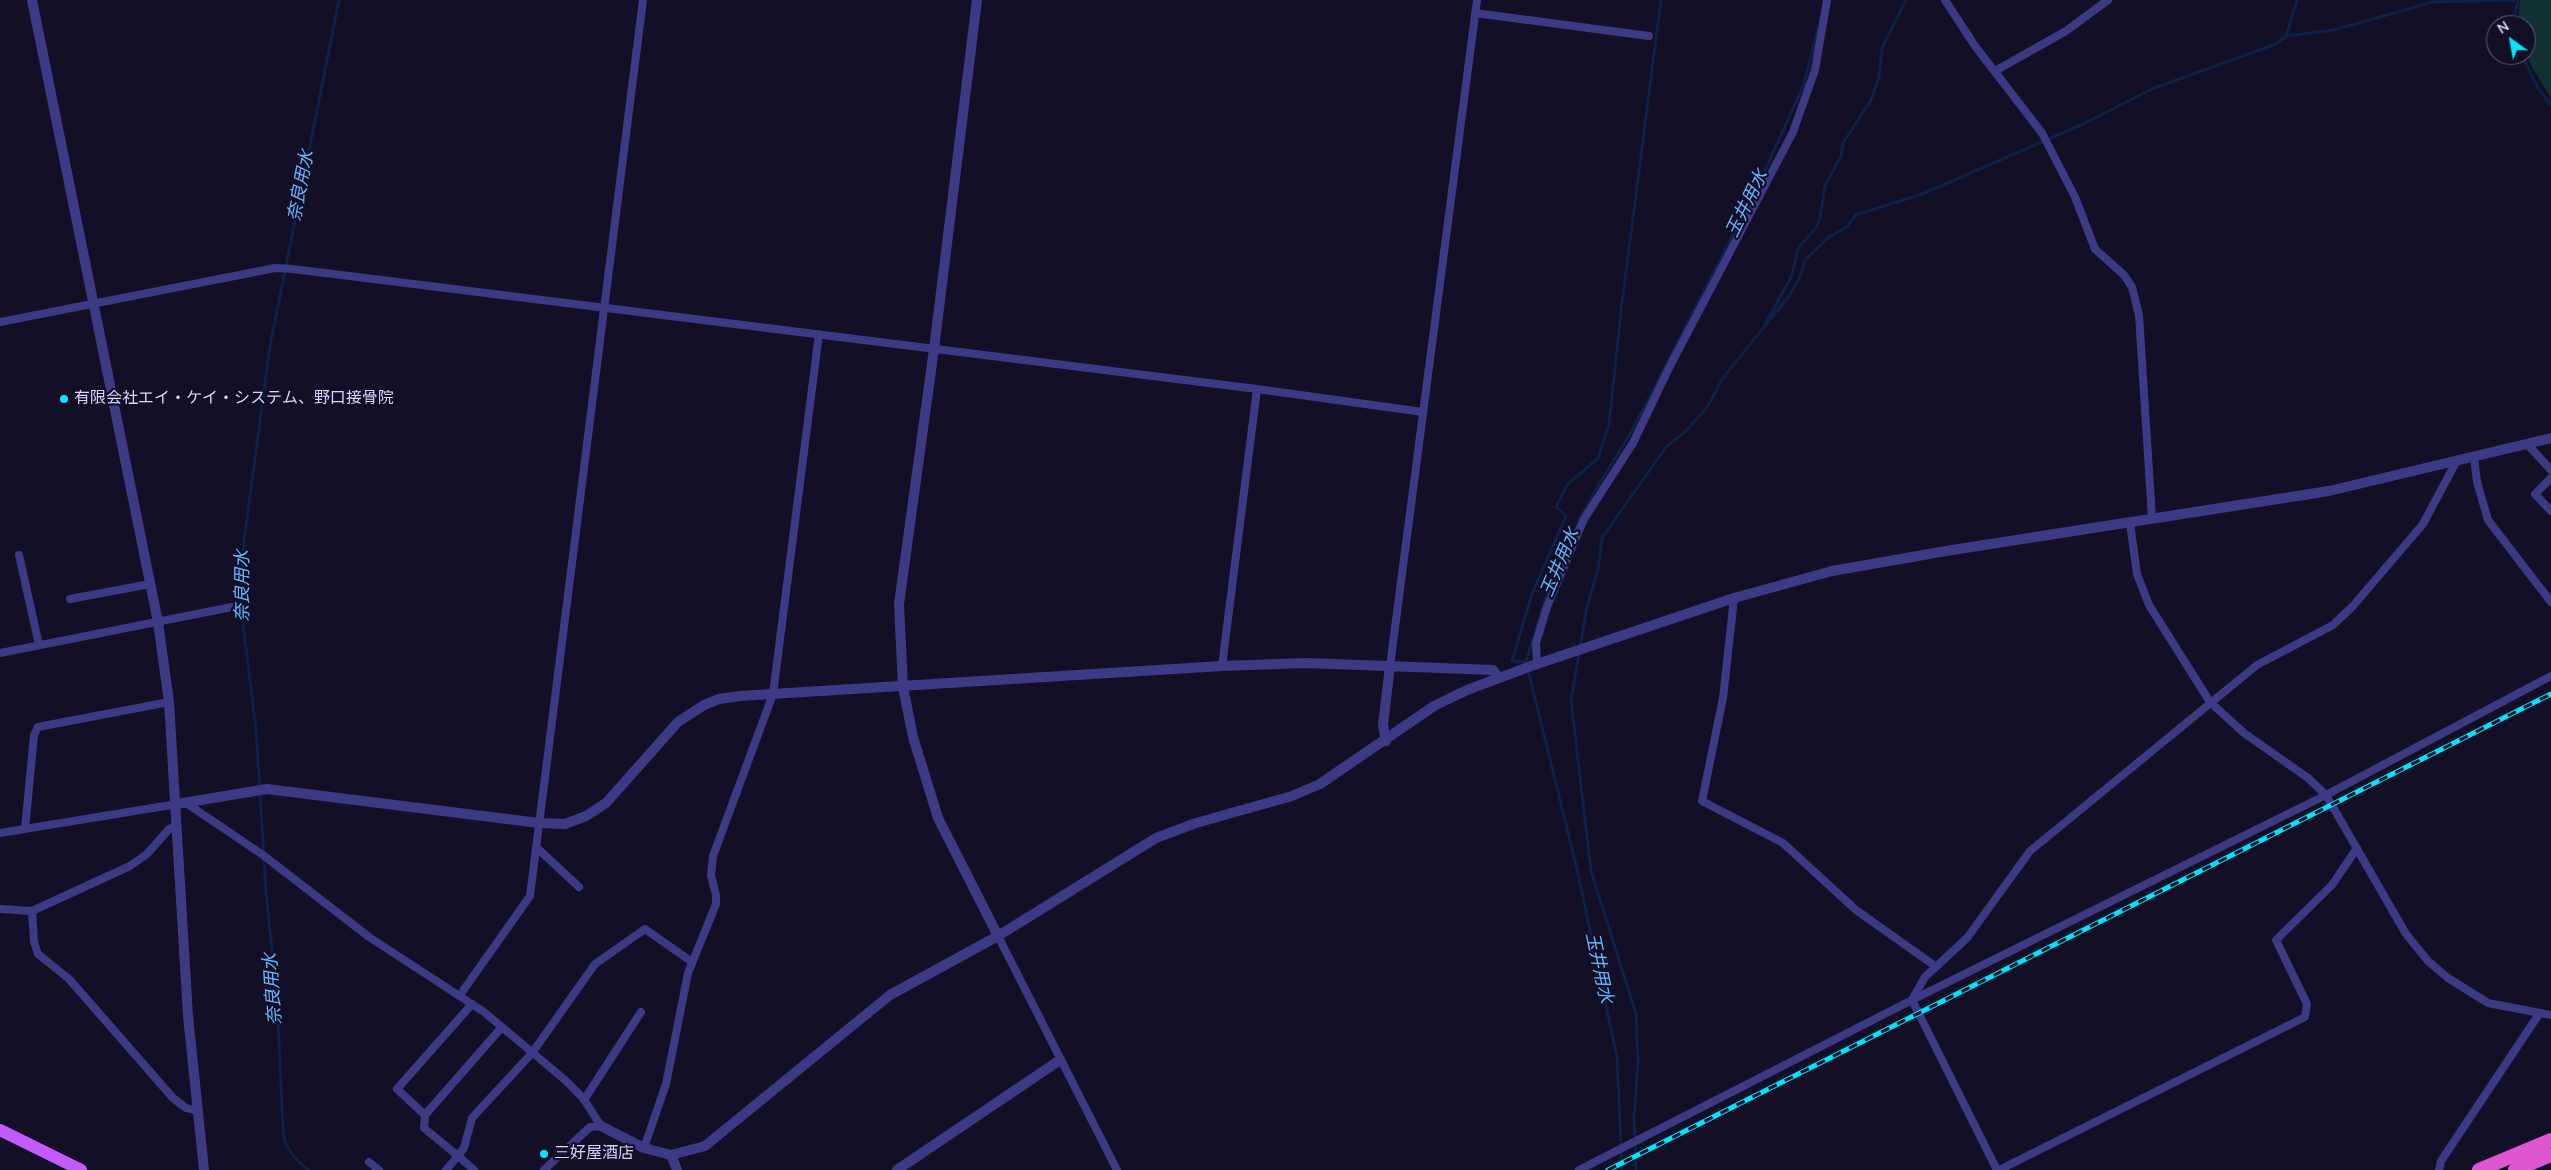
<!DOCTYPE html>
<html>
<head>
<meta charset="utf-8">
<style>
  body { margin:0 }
  #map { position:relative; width:2551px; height:1170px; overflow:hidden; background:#130f26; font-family:"Nunito Sans",sans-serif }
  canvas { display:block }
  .north { position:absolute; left:2486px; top:15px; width:50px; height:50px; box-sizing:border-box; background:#130f26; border:1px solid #625e7d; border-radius:50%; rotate:328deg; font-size:14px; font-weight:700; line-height:20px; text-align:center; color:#d9d4ff }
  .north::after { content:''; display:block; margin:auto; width:18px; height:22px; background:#00e5ff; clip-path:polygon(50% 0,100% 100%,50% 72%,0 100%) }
</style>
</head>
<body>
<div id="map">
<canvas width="2551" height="1170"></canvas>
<div class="north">N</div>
</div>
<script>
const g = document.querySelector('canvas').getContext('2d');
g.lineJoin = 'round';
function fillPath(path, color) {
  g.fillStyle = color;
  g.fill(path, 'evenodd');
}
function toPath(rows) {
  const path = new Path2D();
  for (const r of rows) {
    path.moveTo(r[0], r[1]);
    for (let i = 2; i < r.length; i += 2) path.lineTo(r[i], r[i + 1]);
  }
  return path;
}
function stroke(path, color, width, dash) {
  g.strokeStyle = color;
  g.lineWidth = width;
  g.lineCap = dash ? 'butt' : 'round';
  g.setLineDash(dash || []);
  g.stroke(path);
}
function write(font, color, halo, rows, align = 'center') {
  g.font = font + ' "Nunito Sans","Noto Sans JP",sans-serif';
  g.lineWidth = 4.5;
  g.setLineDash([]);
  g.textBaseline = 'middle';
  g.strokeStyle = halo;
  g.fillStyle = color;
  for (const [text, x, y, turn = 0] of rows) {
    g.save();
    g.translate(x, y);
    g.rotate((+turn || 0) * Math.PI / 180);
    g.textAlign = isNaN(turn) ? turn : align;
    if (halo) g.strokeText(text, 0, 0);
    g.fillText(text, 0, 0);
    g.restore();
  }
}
const green = toPath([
  [2520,0,2551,0,2551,98,2533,69,2526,53,2526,25,2518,25,2518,20]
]);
const stream = toPath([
  [2512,25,2518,0],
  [2286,36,2297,0],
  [2522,55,2537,87,2551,105],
  [1766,323,1792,275,1798,248,1816,228,1820,218,1825,186,1841,156,1843,143,1871,100,1879,77,1882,48,1906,0],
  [1580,647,1587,607,1598,569,1602,538,1666,447,1687,430,1708,406,1723,378,1789,296,1800,277,1805,260,1829,237,1847,227,1856,215,1922,194,2081,125,2154,88,2276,44,2286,36,2334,30,2433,2,2514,0],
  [1579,653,1571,700,1591,871,1636,1014,1638,1063,1634,1115,1636,1170],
  [1526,662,1512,661,1532,594,1566,516,1556,507,1567,485,1598,458,1609,424,1622,303,1661,0],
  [308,1170,293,1156,285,1142,283,1129,277,999,266,892,256,729,241,608,244,541,270,346,339,0],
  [1622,1170,1617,1057,1577,869,1526,662,1548,591,1579,521,1593,494,1633,429,1758,186,1804,84,1818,28]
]);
const minor = toPath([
  [1945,0,1975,46,2042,133,2075,197,2095,249,2124,275,2132,287,2139,315,2152,518],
  [1475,13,1649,36],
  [1995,71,2066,31,2108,0],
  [0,322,275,268,293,269,1257,389,1423,412],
  [2527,444,2551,470],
  [2474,457,2477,482,2488,520,2551,602],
  [2551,478,2535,494,2551,511],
  [2130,523,2137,574,2149,605,2210,702,2244,733,2308,778,2326,795,2406,934,2428,961,2448,978,2488,1003,2551,1015],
  [19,555,39,645],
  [1734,598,1723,698,1702,801,1783,843,1856,910,1935,966],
  [70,599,150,584],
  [0,653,232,607],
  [1537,664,1536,643,1547,607,1584,519,1633,443,1670,366,1793,132,1815,70,1827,0],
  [1222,666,1257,389],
  [1390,666,1477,0],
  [186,803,263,855,369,937,484,1012,565,1080,583,1098,601,1126,590,1127,544,1170],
  [25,829,34,735,38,727,169,702],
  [0,833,177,804],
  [536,847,579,887],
  [0,909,32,911,130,866,147,854,169,829,177,825],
  [32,911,34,942,38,954,69,979,173,1098,186,1108,197,1111],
  [998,936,1117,1170],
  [460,995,530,896,643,0],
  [502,1027,425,1115,424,1128,458,1156,464,1148,472,1118,532,1053,595,964,645,929,692,962],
  [584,1100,641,1012],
  [425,1115,397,1089,472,1004],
  [644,1148,666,1084,688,973,716,904,716,895,711,875,713,856,773,694,819,334],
  [369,1162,379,1170],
  [446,1170,458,1156,474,1170],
  [1579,1170,1912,1000,2326,795,2551,676],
  [1997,1170,1912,1000,1925,977,1967,938,2030,851,2257,665,2333,625,2353,606,2423,524,2456,462],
  [1999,1170,2305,1017,2307,1004,2276,940,2332,885,2357,848],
  [2439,1170,2441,1161,2539,1014]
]);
const tertiary = toPath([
  [32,0,158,622,169,702,188,1016,204,1170],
  [977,0,934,349,899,604,903,687,913,737,938,818,998,936],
  [1386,741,1383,725,1390,666],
  [177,804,267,789,539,823,565,824,586,816,606,803,678,722,704,705,719,699,740,696,1222,666,1306,663,1493,670,1499,678],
  [601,1126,644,1148,671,1155,705,1146,890,995,998,936,1156,838,1196,823,1292,796,1320,784,1434,706,1467,690,1534,665,1734,598,1832,571,1946,551,2329,491,2551,438],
  [671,1155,677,1170],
  [897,1170,1060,1060]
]);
const primary = toPath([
  [0,1130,81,1170]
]);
const trunk = toPath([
  [2479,1170,2551,1140],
  [2515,1170,2551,1155]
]);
const rail = toPath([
  [1608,1170,2551,694]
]);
const markers = [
  [64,399,5,"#00e5ff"],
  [544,1154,5,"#00e5ff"]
];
const poiNames = [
  ["有限会社エイ・ケイ・システム、野口接骨院",74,399],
  ["三好屋酒店",554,1154]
];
const waterNames = [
  ["奈良用水",302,186,-79],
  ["玉井用水",1748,204,-64],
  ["玉井用水",1561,563,-67],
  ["奈良用水",244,586,-90],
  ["玉井用水",1598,968,78],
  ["奈良用水",274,989,-94]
];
fillPath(green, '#12302f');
stroke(stream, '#0c2248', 3);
stroke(minor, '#3d3a85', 8);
stroke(tertiary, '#3d3a85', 10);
stroke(primary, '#c25bff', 12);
stroke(trunk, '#e055d1', 14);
stroke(rail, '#00e5ff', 5);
stroke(rail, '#130f26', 3, [9]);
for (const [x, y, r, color] of markers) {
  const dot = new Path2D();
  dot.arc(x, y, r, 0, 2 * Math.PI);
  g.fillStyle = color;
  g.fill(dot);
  stroke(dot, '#130f26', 2);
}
write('16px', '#d9d4ff', '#130f26', poiNames, 'left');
write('italic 18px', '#62b6ff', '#130f26', waterNames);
</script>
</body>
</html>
